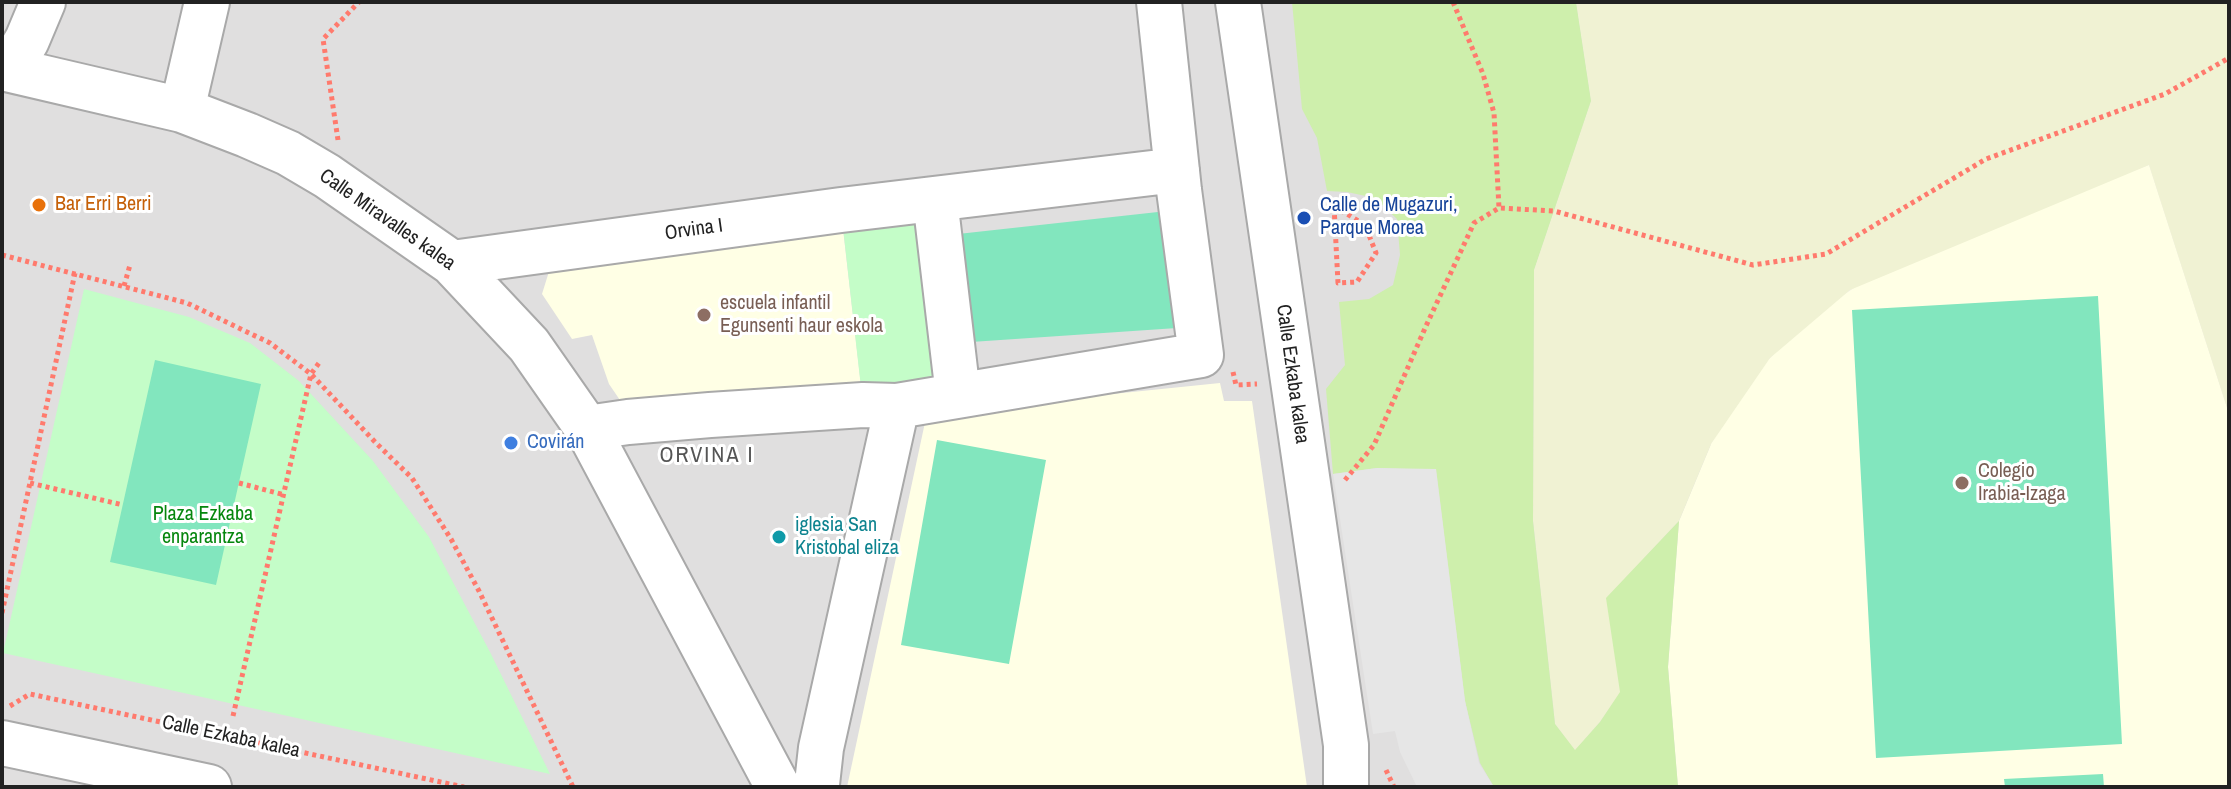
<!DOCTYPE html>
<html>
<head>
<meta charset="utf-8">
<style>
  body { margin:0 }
  #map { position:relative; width:2231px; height:789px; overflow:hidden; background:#f3efe8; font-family:"Archivo Narrow",sans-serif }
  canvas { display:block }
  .frame { position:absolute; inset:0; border:4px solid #222; pointer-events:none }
</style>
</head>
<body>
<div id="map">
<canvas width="2231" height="789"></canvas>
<div class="frame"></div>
</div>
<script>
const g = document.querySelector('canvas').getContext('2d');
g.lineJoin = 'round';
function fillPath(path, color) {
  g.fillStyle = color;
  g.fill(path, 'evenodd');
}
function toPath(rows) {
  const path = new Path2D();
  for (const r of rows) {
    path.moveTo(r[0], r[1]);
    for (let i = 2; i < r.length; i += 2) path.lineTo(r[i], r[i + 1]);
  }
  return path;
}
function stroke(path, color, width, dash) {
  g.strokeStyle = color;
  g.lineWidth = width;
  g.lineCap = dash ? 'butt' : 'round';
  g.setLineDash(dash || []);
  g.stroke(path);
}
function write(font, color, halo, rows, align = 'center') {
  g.font = font + ' "Archivo Narrow",sans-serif';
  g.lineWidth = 6;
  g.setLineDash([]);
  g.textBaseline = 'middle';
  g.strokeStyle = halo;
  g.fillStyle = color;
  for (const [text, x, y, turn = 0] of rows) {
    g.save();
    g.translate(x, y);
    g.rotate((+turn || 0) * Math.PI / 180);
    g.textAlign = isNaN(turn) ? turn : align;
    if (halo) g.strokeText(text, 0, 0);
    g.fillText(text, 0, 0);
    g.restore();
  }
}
const residential = toPath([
  [2,2,1576,2,1591,101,1534,270,1606,598,1711,444,2229,414,2229,787,2,787]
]);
const education = toPath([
  [2149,165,2229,414,2229,787,1678,787,1668,667,1679,521,1711,444,1750,379,1809,318,1893,262],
  [842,220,861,386,626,409,609,384,592,335,572,339,542,294,551,265],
  [1220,383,1224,401,1252,401,1307,787,847,787,927,413]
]);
const farmland = toPath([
  [1576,2,2229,2,2229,414,2149,165,1850,290,1770,358,1711,444,1679,521,1607,598,1621,692,1600,722,1575,751,1555,724,1533,521,1534,270,1591,101]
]);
const grass = toPath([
  [1292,2,1576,2,1591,101,1534,270,1533,521,1555,724,1575,750,1600,722,1620,692,1606,598,1679,521,1668,667,1678,787,1494,787,1480,763,1465,701,1436,470,1377,468,1333,474,1326,389,1345,365,1339,302,1369,299,1393,285,1400,255,1397,219,1375,198,1347,192,1327,191,1317,138,1302,109]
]);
const park = toPath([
  [935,199,958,395,863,405,841,210],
  [84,289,189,317,250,343,299,381,373,461,429,537,490,652,550,774,3,653]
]);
const pitch = toPath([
  [1167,211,1177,328,971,342,958,234],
  [2098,296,2122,744,1876,758,1852,310],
  [155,360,261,384,216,585,110,562],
  [937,440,1046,460,1009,664,901,645],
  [2103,774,2104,787,2005,787,2004,779]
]);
const parking = toPath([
  [1377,468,1436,469,1465,701,1479,763,1494,787,1417,787,1400,752,1395,731,1373,734,1333,474]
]);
const path = toPath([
  [1453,2,1483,74,1494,113,1499,208],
  [338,140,323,39,359,2],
  [1334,206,1365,225,1376,253,1357,282,1338,283,1334,206],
  [2,255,187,303,270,343,311,374,377,444,412,478,451,539,479,591,573,787],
  [124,286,130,265],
  [1233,372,1236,385,1257,384],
  [1345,480,1374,445,1426,326,1474,223,1499,208,1554,211,1753,265,1826,254,1986,159,2165,94,2229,58],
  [30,483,123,505],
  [239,483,285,495],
  [2,613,75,273],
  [10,706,30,694,464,787],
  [233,716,311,374,319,363],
  [1386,770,1394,787]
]);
const minor = toPath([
  [1238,2,1346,745,1346,787],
  [2,68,182,110,247,135,288,153,327,176,452,263,529,345,587,428,778,787],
  [10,69,27,40,43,2],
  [182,110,207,2],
  [935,199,958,395],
  [452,263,841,210,1177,170],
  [587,428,628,422,710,415,863,405,897,406],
  [2,743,209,787],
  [813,787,817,784,821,748,897,406,1201,355,1179,190,1159,2]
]);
const markers = [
  [39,205,8,"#e8710a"],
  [1304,218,8,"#1a4fb4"],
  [704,315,8,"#8d6e63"],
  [511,443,8,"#3f7fe0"],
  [1962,483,8,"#8d6e63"],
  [779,537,8,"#0f9aa8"]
];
const foodNames = [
  ["Bar Erri Berri",55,205]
];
const transitNames = [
  ["Calle de Mugazuri,",1320,206],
  ["Parque Morea",1320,229]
];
const streetNames = [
  ["Calle Miravalles kalea",387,220,35],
  ["Orvina I",694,230,-8],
  ["Calle Ezkaba kalea",1292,374,82],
  ["Calle Ezkaba kalea",231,737,12]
];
const educationNames = [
  ["escuela infantil",720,304],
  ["Egunsenti haur eskola",720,327],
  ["Colegio",1978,472],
  ["Irabia-Izaga",1978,495]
];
const shopNames = [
  ["Covirán",527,443]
];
const parkNames = [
  ["Plaza Ezkaba",203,515],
  ["enparantza",203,538]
];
const cultureNames = [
  ["iglesia San",795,526],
  ["Kristobal eliza",795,549]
];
const neighbourhoodNames = [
  ["ORVINA I",707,456]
];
fillPath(residential, '#e0dfdf');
fillPath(education, '#ffffe5');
fillPath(farmland, '#f0f2d3');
fillPath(grass, '#ceefac');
fillPath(park, '#c4fdc8');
fillPath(pitch, '#82e6be');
fillPath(parking, '#e6e6e6');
stroke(minor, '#a9a9a9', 48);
stroke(path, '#ff7a6d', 5, [4, 4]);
stroke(minor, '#fff', 44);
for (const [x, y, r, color] of markers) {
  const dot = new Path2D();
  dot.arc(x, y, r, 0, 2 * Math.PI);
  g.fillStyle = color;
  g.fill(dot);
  stroke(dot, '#fff', 3);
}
write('20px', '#c56008', '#fff', foodNames, 'left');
write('20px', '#164399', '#fff', transitNames, 'left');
write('20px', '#222', '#fff', streetNames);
write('20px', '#785e54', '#fff', educationNames, 'left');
write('20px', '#366cbe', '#fff', shopNames, 'left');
write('20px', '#05860d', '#fff', parkNames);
write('20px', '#0d838f', '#fff', cultureNames, 'left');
g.letterSpacing = '2px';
write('22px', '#555', '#fff', neighbourhoodNames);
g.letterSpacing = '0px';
</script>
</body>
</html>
